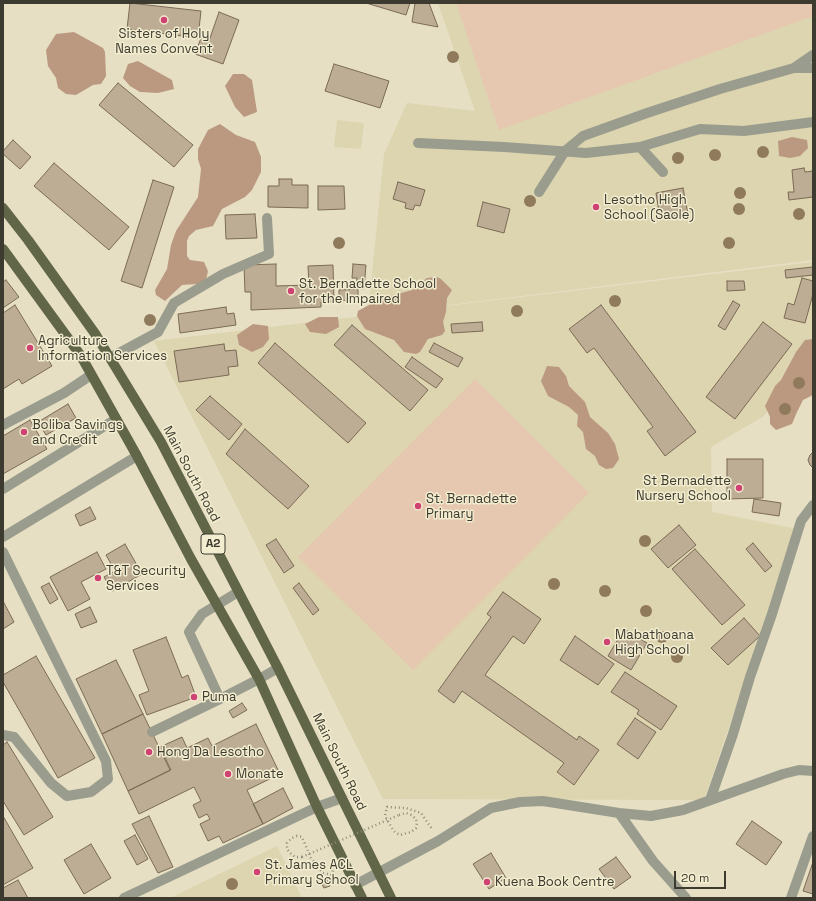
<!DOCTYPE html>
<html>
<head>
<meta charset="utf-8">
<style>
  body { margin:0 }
  #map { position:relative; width:816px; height:901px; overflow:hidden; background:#e6dfc3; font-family:"Space Grotesk",sans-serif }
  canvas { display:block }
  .frame { position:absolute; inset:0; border:4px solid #3d3a2f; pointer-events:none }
  .scale { position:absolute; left:674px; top:871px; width:52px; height:18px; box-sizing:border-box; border:2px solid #3d3a2f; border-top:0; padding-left:5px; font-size:12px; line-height:14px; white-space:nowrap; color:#3d3a2f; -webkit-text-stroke:3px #f3edd0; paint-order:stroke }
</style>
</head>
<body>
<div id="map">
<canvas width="816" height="901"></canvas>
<div class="frame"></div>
<div class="scale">20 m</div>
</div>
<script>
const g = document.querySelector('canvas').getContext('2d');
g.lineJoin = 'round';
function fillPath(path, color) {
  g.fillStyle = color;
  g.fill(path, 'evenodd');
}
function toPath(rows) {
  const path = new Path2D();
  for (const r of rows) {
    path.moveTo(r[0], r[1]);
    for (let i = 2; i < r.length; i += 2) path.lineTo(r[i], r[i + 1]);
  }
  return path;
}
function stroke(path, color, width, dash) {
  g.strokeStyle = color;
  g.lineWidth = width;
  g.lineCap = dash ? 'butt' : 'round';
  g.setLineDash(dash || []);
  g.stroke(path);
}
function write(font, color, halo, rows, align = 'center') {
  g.font = font + ' "Space Grotesk",sans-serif';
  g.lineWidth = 3;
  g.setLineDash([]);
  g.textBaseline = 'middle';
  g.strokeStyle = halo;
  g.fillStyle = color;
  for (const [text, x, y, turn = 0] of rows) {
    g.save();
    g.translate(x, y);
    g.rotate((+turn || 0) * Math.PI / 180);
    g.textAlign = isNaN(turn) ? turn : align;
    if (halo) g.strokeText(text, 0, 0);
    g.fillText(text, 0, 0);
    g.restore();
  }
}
const built = toPath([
  [438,3,813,3,813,260,368,315,384,154,407,103,475,111],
  [337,120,364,123,361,149,334,147],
  [813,262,813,338,764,416,711,447,712,512,797,529,704,800,383,799,154,341],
  [277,846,302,898,170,898]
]);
const green = toPath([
  [456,3,813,3,813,16,499,130],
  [475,379,589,493,413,670,298,557]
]);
const forest = toPath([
  [74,32,103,48,105,52,106,76,101,84,93,85,76,95,66,94,58,88,56,78,48,66,46,50,56,34],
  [138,61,172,80,174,89,158,93,140,92,130,86,123,78,128,64],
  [233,74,244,74,252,80,257,112,244,117,235,107,225,86],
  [220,124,236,135,255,142,261,157,261,172,252,190,245,197,222,209,213,226,196,230,189,236,187,241,187,256,190,260,204,262,208,271,206,280,197,284,182,285,165,301,156,295,155,290,167,269,171,245,176,231,198,197,201,169,198,159,198,149,208,130],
  [792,137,807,140,808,148,800,156,790,158,779,156,778,141],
  [437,277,441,279,452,290,447,298,446,312,443,322,445,331,442,335,428,339,420,352,416,354,404,352,394,340,365,329,357,316,358,311,380,299,412,290,427,278],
  [319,317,338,317,339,327,326,334,310,332,305,324],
  [253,324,268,326,269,339,263,347,252,352,239,345,237,335],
  [813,339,813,395,803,400,797,412,792,424,776,430,770,424,770,417,765,406,775,386,781,380,796,352,805,340],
  [547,366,559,367,566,376,569,386,585,402,590,417,608,433,615,444,619,459,613,468,606,469,599,465,595,456,586,449,583,432,577,426,578,415,569,407,548,396,541,381]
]);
const building = toPath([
  [130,3,201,11,198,38,127,29,130,3],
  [366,3,410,3,406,15,366,3],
  [415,3,429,3,438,27,412,22,415,3],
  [219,12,239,20,223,64,195,54,201,38,209,41,219,12],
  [334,64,389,81,380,108,325,91,334,64],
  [118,83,193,145,174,167,99,105,118,83],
  [13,140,31,157,20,169,3,154,3,151,13,140],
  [54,163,129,227,109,250,34,186,54,163],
  [804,168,805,172,813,171,813,197,789,200,788,192,794,192,792,170,804,168],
  [279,179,292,179,292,185,308,185,308,208,268,207,268,186,279,186,279,179],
  [153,180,174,187,142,288,121,281,153,180],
  [398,182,425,190,420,206,415,205,413,210,405,208,406,203,393,199,398,182],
  [318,186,344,186,345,209,318,210,318,186],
  [683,188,688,214,660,218,656,193,683,188],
  [483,202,510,209,504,233,477,226,483,202],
  [255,214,257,238,226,239,225,215,255,214],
  [276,264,276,286,309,285,308,266,333,265,334,302,321,302,321,307,251,310,251,292,245,292,244,265,276,264],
  [353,264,366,265,364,289,356,288,357,278,352,278,353,264],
  [813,267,813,275,786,278,785,270,813,267],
  [802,278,813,281,813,294,805,323,784,318,788,303,794,305,802,278],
  [6,280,19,297,3,308,3,282,6,280],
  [727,281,744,281,745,290,727,291,727,281],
  [358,289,358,301,339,300,339,290,358,289],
  [733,301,740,305,725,330,718,326,733,301],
  [15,305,52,366,22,384,19,379,3,389,3,313,15,305],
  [601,305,696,432,665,456,647,431,653,427,594,348,587,353,569,329,601,305],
  [226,307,227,314,234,313,236,325,180,333,178,314,226,307],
  [482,322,483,331,452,333,451,324,482,322],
  [763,322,792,344,735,419,706,397,763,322],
  [352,325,428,390,410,411,334,345,352,325],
  [275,343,366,423,348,443,258,363,275,343],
  [434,343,463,358,458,367,429,352,434,343],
  [224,344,225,351,236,350,238,366,228,367,229,375,179,382,174,351,224,344],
  [412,357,443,379,436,388,405,367,412,357],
  [210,396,242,424,229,440,196,410,210,396],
  [68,404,76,418,46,435,38,422,68,404],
  [30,420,47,449,3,474,3,436,30,420],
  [245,429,309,486,288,509,226,454,245,429],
  [813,452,813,468,810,465,808,460,810,455,813,452],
  [727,459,763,459,763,498,727,499,727,459],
  [754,499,781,503,779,516,752,512,754,499],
  [90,507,96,519,80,526,75,515,90,507],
  [679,525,696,545,668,568,651,549,679,525],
  [276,539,294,566,284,573,266,545,276,539],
  [753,543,772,566,765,572,746,549,753,543],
  [125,544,142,574,112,591,104,577,115,571,106,555,125,544],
  [695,549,745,605,722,625,672,569,695,549],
  [97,552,106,569,81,582,90,599,68,611,50,577,97,552],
  [49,583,58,599,50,604,41,587,49,583],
  [299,583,319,610,313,615,293,588,299,583],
  [503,592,541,619,524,644,513,636,485,675,577,740,579,736,599,750,574,785,557,772,564,763,462,691,454,703,438,691,491,617,487,614,503,592],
  [3,601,14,622,3,629,3,601],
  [90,607,97,622,81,628,75,614,90,607],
  [744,618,760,636,728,665,711,648,744,618],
  [624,629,647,643,631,670,608,656,624,629],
  [575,636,614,664,598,685,560,660,575,636],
  [166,637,182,678,188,675,196,697,147,715,139,695,149,691,133,650,166,637],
  [36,656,95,758,58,778,3,682,3,675,36,656],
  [116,660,143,714,102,734,76,679,116,660],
  [625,672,677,706,661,730,637,714,639,710,611,692,625,672],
  [242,703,247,710,233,718,229,711,242,703],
  [143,714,170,770,128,791,102,734,143,714],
  [635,718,656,732,638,759,617,744,635,718],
  [256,724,280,774,247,790,263,824,223,843,219,836,208,841,200,824,210,819,207,814,199,818,193,805,201,801,194,787,139,814,128,791,171,770,160,747,182,737,187,748,208,738,212,746,256,724],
  [7,742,53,817,24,835,3,801,3,745,7,742],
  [283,788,293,808,263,824,253,804,283,788],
  [3,816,33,868,3,885,3,816],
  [149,816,173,867,158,873,132,824,149,816],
  [752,821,782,842,766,865,736,844,752,821],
  [135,835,148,859,137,865,124,841,135,835],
  [91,844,111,878,84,894,64,860,91,844],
  [491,853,506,878,489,889,473,864,491,853],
  [616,857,631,877,614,889,599,869,616,857],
  [813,862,813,894,803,891,813,862],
  [326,878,330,886,324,888,320,881,326,878],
  [18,880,28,898,3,898,3,888,18,880]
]);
const path = toPath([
  [399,815,406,813,411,815,416,819,417,823,416,828,411,832,400,835,396,833,393,830,385,816,387,807,406,808,421,813,432,829],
  [302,857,295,857,290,853,287,849,287,843,292,838,297,836,302,837,311,858,323,873,331,875,333,870]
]);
const minor = toPath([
  [794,68,813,55],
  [418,143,504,147,586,153,640,147,700,129,744,131,813,122],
  [640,147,663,172],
  [539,192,565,151,583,136,647,113,720,89,794,68,813,68],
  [110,358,158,332,174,303,223,274,269,254,267,218],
  [3,425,64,393,91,375],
  [3,489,116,419],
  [3,537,137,456],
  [3,552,106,761,108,779,91,792,67,796,51,783,14,737,3,735],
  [238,592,202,614,189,632,220,699,259,679,278,668],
  [152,732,220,699],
  [710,800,733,734,750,677,772,614,801,521,813,505],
  [619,813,653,861,686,898],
  [355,885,438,841,491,808,520,802,543,801,619,813,651,816,683,810,783,774,799,770,813,771],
  [124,898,317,807,342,798],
  [791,898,813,836]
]);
const major = toPath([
  [3,208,28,240,96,335,161,442,278,668,391,898],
  [3,249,81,356,137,456,191,559,259,679,317,807,362,898]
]);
const pathBridge = toPath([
  [302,857,399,815]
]);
const trees = [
  [453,57],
  [763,152],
  [715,155],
  [678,158],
  [740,193],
  [530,201],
  [739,209],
  [799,214],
  [339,243],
  [729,243],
  [615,301],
  [517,311],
  [150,320],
  [799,383],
  [785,409],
  [645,541],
  [554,584],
  [605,591],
  [646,611],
  [662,637],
  [677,657],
  [232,884]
];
const markers = [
  [164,20,4,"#ce4274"],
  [596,207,4,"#ce4274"],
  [291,291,4,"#ce4274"],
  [30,348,4,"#ce4274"],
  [24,432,4,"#ce4274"],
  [739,488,4,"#ce4274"],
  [418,506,4,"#ce4274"],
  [98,578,4,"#ce4274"],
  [607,642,4,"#ce4274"],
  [194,697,4,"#ce4274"],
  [149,752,4,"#ce4274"],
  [228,774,4,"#ce4274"],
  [257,872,4,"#ce4274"],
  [487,882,4,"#ce4274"]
];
const shields = [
  [213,544,24]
];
const shieldNames = [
  ["A2",213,544]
];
const poiNames = [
  ["Sisters of Holy",164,34,"center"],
  ["Names Convent",164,49,"center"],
  ["Lesotho High",604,200],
  ["School (Saole)",604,215],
  ["St. Bernadette School",299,284],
  ["for the Impaired",299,299],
  ["Agriculture",38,341],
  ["Information Services",38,356],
  ["Boliba Savings",32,425],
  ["and Credit",32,440],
  ["St Bernadette",731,481,"right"],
  ["Nursery School",731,496,"right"],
  ["St. Bernadette",426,499],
  ["Primary",426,514],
  ["T&T Security",106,571],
  ["Services",106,586],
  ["Mabathoana",615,635],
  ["High School",615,650],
  ["Puma",202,697],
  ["Hong Da Lesotho",157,752],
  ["Monate",236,774],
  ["St. James ACL",265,865],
  ["Primary School",265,880],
  ["Kuena Book Centre",495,882]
];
const streetNames = [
  ["Main South Road",191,474,62],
  ["Main South Road",339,762,64]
];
fillPath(built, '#ddd4b0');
fillPath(green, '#e6c8b1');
fillPath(forest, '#ba9980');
fillPath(building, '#bdad95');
stroke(building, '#7b6b55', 1);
stroke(path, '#918c79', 2.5, [1, 3]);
stroke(minor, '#9a9d8d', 10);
stroke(major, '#626649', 10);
stroke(pathBridge, '#918c79', 2.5, [1, 3]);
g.fillStyle = '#907a5c';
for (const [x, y] of trees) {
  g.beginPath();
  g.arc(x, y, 6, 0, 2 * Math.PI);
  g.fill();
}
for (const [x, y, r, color] of markers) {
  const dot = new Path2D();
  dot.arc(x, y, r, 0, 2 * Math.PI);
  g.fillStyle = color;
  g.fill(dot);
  stroke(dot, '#f3edd0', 1.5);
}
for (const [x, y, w] of shields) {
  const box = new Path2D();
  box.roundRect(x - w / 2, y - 10, w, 20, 3);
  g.fillStyle = '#f3edd0';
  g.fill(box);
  stroke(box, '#3d3a2f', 1);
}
write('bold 12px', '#3d3a2f', null, shieldNames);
write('13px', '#3d3a2f', '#f3edd0', poiNames, 'left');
write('13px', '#3d3a2f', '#f3edd0', streetNames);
</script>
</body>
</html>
